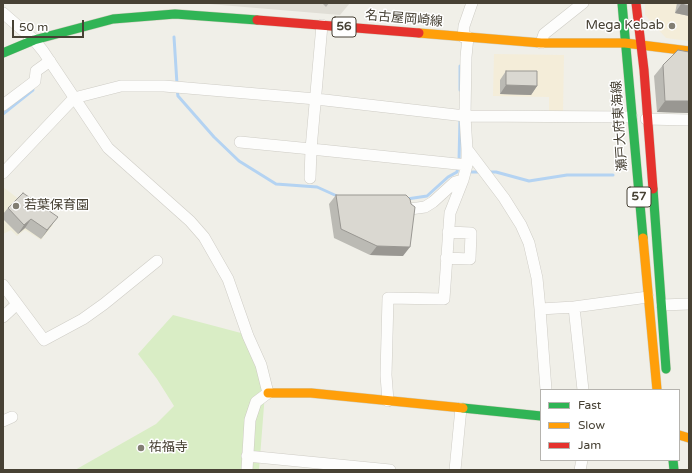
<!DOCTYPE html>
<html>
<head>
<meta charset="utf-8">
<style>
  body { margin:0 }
  #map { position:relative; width:692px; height:473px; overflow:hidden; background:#f0efe8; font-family:"Varela Round",sans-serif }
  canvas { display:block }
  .frame { position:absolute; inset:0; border:4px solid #474134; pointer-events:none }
  .legend { position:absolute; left:540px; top:389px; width:140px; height:72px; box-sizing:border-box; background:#fff; border:1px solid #b5b3ae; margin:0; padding:5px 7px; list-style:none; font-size:12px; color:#474134 }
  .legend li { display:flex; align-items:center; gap:8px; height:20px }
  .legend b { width:20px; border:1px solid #b5b3ae }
  .scale { position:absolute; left:12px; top:20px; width:72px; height:18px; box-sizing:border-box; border:2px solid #474134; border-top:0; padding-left:5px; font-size:12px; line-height:14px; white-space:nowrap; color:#474134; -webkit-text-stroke:3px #fff; paint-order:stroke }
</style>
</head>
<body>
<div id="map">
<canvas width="692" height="473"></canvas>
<div class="frame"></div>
<ul class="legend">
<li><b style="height:5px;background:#30b455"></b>Fast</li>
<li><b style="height:5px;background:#ff9f0a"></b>Slow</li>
<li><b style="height:5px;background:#e5322d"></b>Jam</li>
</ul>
<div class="scale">50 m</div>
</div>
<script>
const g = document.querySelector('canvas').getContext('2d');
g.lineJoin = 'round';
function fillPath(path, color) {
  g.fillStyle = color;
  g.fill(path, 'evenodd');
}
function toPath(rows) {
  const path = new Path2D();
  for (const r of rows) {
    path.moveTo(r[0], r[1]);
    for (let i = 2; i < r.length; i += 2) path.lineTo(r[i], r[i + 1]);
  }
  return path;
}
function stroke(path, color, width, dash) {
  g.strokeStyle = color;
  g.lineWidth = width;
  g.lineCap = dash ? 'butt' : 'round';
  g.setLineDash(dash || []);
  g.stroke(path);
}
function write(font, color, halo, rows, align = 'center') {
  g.font = font + ' "Varela Round","Noto Sans JP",sans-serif';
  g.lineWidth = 3;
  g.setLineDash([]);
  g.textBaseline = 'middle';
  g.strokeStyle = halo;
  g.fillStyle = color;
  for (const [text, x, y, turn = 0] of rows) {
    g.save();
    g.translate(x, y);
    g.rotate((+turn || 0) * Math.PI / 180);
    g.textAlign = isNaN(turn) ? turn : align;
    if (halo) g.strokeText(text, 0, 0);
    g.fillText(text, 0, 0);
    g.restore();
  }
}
const commercial = toPath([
  [645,3,689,3,689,41,666,38,645,15],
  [494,54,564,55,563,113,549,113,549,97,493,96]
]);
const industrial = toPath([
  [197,3,350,3,340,15]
]);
const education = toPath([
  [3,187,53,225,41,240,25,230,17,236,11,230,3,234]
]);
const green = toPath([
  [173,315,241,333,253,354,265,393,259,470,75,470,156,424,174,406,157,379,138,354]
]);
const stream = toPath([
  [174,37,177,84],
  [177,90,178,96,214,137,239,161,276,184,317,187,337,196],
  [460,90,460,66],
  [3,114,33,90],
  [468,172,481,172],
  [488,172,496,172,529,181,567,175,613,175],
  [407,199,427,196,448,177,457,172,459,161,460,118]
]);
const street = toPath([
  [3,13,34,40,43,51,108,148,190,221,204,237,228,279,248,336,261,365,268,393,256,402,250,420,247,470],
  [322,25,311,149,467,165],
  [463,37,464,26,472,3],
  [541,43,544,34,583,3],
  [3,105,35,81,36,71,50,61],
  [646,119,689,120],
  [240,142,311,149,310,178],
  [467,149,465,116,466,57,468,37],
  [3,173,74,98,121,86,164,86,316,99,465,116,632,117],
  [410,209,425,207,433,202,455,182,463,180],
  [446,258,470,259,471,233,448,232],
  [3,285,44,340,83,319,104,304,157,261],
  [662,305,689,304],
  [574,307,583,390],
  [540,309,574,307,648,297],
  [3,317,17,304],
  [388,401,386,375,388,298,444,299,450,213,463,180,467,165,467,149,504,198,521,225,529,243,537,278,540,309,546,390],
  [3,421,12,417],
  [247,456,390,470],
  [455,470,461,408],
  [580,470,582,460]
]);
const fast = toPath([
  [622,3,643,238],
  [3,53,34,40,113,19,175,14,257,20],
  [653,189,666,369],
  [463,408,541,416],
  [673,460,674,470]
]);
const slow = toPath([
  [419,33,541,43,625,43,689,51],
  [643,238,657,390],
  [268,393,311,393,463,408],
  [679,435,689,438]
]);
const jam = toPath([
  [636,3,644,70,653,189],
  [257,20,419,33]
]);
const wall = toPath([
  [322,3,329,3,326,7],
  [677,3,689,3,689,16,675,13],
  [689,52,689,113,657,112,654,76,663,65],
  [506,71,537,86,531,95,500,94,500,80],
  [336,195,403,256,370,255,334,238,329,204],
  [8,208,51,226,41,239,25,228,18,234,3,219,3,214]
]);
const shadedWall = toPath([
  [681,4,689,6,689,16,675,13],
  [506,85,537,86,531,95,500,94],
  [665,101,689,101,689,113,657,112],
  [58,217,51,226,41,239,47,230],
  [31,219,25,228,18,234,24,225],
  [377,246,410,247,403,256,370,255]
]);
const building = toPath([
  [682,3,689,3,689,6,681,4,682,3],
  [678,50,689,52,689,101,665,101,663,65,678,50],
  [506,71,537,71,537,86,506,85,506,71],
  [23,193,58,217,47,230,31,219,24,225,8,208,23,193],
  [336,195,406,195,410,199,411,204,415,207,410,247,377,246,341,229,336,195]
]);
const markers = [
  [672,26,4,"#827e73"],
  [16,206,4,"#827e73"],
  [141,448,4,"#827e73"]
];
const shields = [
  [344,27,24],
  [639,197,24]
];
const shieldNames = [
  ["56",344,27],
  ["57",639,197]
];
const streetNames = [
  ["名古屋岡崎線",404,19,5],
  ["瀬戸大府東海線",620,126,-94]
];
const poiNames = [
  ["Mega Kebab",664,26,"right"],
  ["若葉保育園",24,206],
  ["祐福寺",149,448]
];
fillPath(commercial, '#f4edd9');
fillPath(industrial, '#e0ded6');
fillPath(education, '#efecd9');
fillPath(green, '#d9edc5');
stroke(stream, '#b4d3f2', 3);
stroke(street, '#ceccc5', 12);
stroke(fast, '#d0cebe', 10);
stroke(slow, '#d0cebe', 10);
stroke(jam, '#d0cebe', 10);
stroke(street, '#fdfdfc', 11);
stroke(fast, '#30b455', 9);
stroke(slow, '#ff9f0a', 9);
stroke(jam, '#e5322d', 9);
fillPath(wall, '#bbbab4');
fillPath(shadedWall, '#999792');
fillPath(building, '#dad8d1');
stroke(building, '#999792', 1);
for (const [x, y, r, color] of markers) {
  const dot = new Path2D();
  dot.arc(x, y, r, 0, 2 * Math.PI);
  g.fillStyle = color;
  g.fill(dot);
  stroke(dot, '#fff', 1.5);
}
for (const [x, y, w] of shields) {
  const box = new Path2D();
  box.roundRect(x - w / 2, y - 10, w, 20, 3);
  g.fillStyle = '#fff';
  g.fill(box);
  stroke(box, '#474134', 1);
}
write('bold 12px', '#474134', null, shieldNames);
write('13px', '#474134', '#fff', streetNames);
write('13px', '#474134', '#fff', poiNames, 'left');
</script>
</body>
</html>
